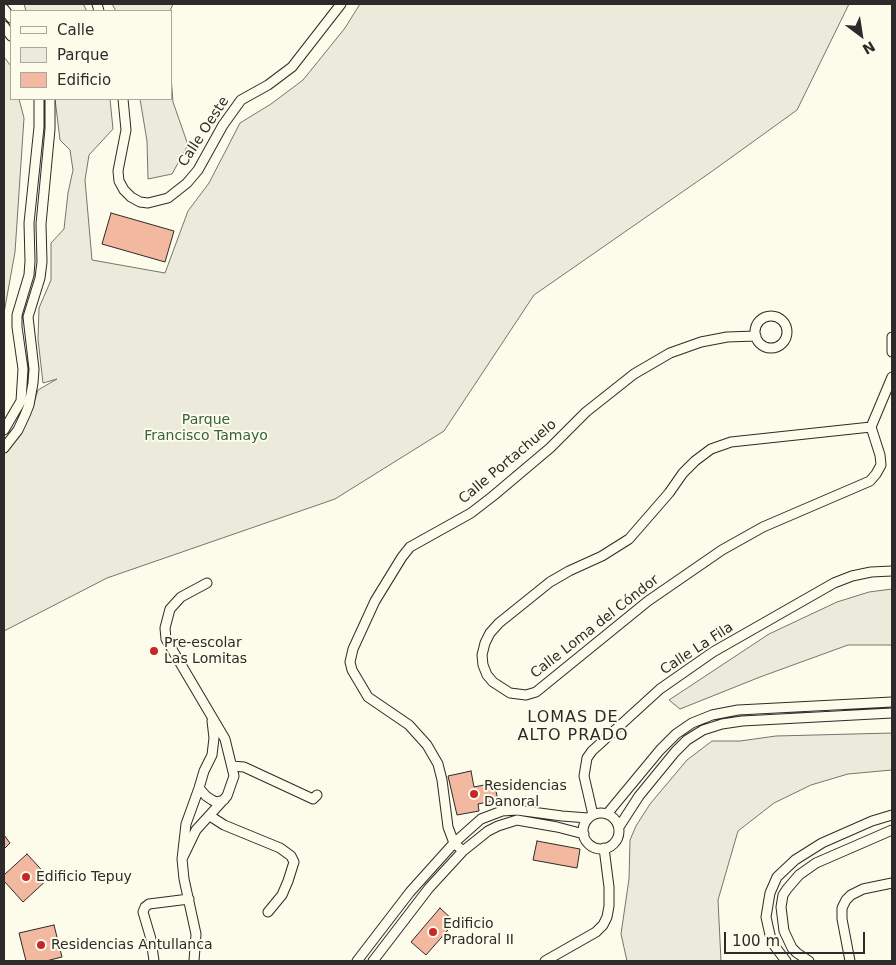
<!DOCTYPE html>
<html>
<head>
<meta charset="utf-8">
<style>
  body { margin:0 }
  #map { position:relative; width:896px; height:965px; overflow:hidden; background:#fdfbea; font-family:"DejaVu Sans",sans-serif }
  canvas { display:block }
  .frame { position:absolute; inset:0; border:5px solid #2b2b2b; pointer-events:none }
  .legend { position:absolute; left:10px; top:10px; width:162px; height:90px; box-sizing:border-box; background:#fdfbea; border:1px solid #a9a89e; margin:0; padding:6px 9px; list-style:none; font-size:15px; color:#2b2b2b }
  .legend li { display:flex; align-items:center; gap:10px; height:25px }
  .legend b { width:25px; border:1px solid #a9a89e }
  .north { position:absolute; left:836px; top:10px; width:50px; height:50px; -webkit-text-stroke:4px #fdfbea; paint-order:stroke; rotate:149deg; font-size:14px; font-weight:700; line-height:20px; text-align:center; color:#2b2b2b }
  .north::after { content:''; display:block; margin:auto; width:18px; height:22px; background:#2b2b2b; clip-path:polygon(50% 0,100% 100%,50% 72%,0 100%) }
  .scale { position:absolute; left:724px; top:932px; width:141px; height:22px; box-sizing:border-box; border:2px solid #2b2b2b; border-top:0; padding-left:6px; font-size:15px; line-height:18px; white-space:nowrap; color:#2b2b2b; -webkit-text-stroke:4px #fdfbea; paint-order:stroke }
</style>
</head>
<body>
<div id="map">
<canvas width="896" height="965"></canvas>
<div class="frame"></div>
<ul class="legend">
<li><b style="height:6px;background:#fdfbea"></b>Calle</li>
<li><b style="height:14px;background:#ecebdb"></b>Parque</li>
<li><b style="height:14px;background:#f2b8a0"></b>Edificio</li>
</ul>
<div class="north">N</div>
<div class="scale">100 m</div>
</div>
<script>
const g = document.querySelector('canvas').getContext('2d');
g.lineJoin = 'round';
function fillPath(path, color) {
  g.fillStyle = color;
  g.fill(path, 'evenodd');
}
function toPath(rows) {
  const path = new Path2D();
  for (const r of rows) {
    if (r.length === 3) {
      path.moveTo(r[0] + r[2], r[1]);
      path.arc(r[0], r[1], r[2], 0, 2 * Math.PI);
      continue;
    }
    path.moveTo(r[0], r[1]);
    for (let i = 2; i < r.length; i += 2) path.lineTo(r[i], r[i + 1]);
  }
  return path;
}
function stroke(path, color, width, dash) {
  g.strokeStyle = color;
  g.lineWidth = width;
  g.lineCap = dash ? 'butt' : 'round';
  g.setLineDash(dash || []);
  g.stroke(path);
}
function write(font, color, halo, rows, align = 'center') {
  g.font = font + ' "DejaVu Sans",sans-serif';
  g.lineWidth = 4;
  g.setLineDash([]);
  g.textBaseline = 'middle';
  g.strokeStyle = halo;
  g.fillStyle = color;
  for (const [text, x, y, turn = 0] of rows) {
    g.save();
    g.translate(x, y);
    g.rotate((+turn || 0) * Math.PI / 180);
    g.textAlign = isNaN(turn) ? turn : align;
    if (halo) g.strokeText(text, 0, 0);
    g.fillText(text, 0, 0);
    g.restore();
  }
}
const green = toPath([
  [24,4,83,4,87,11,26,11,24,4],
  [112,4,173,4,170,11,116,11,112,4],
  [360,4,849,4,797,110,711,172,534,295,444,431,335,499,107,578,4,631,4,449,33,406,38,390,57,379,43,383,38,339,39,308,51,280,51,243,64,229,68,193,73,170,70,150,60,140,55,99,110,99,113,129,89,155,85,180,92,260,165,273,188,211,209,183,240,123,271,104,303,80,345,28,360,4],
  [4,57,11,66,11,99,19,99,24,118,15,252,4,313,4,57],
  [171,76,173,102,188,145,172,174,148,179,147,141,140,99,171,99,171,76],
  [892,589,892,645,848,645,760,677,680,709,669,700,769,634,837,602,869,592,892,589],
  [892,733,892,770,848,774,811,785,774,803,738,831,718,900,721,961,627,961,621,934,629,879,630,840,636,826,650,804,687,760,712,741,740,741,776,736,892,733]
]);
const building = toPath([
  [111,213,174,231,165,262,102,244,111,213],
  [471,771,474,787,494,783,498,800,478,804,479,811,457,815,448,776,471,771],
  [4,835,10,843,4,849,4,835],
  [537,841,580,849,577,868,533,860,537,841],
  [27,854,49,878,23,902,4,881,4,875,27,854],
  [440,908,455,922,426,955,411,942,440,908],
  [54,925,62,957,46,961,26,961,19,933,54,925]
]);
const street = toPath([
  [97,4,99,11],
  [4,9,11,18],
  [4,26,11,36],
  [123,99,126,130,118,171,119,181,124,190,131,197,140,202,148,203,168,198,187,183,198,170,223,125,241,100,268,85,292,67,341,4],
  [771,332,16],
  [892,337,892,352],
  [871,427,880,455,881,465,876,474,870,481,763,527,722,550,648,601,536,692,526,695,510,693,493,682,487,675,483,665,482,655,485,643,490,633,499,623,550,582,569,571,602,556,629,539,669,493,683,473,695,461,711,449,731,442,871,427],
  [871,427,892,377],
  [4,430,21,401,23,369,17,327,17,315,29,275,30,261,29,223,39,127,39,99],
  [4,448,18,430,25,415,29,405,33,383,34,369,28,317,40,278,42,262,41,224,50,129,50,99],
  [232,766,244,767,313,799,317,795],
  [199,788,206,796,212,800,216,802,224,800],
  [601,831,18],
  [607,814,660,750,676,734,692,723,712,715,738,710,892,702],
  [593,815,584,776,587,758,592,751,660,689,713,652,834,583,852,576,871,572,892,571],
  [210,816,224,825,280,848,291,856,294,862,288,881,282,895,268,912],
  [619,827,639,796,675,752,687,740,703,730,722,724,742,721,892,713],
  [463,851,454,843,448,827,442,780,438,764,427,745,409,725,368,697,352,670,350,662,353,649,375,601,402,557,410,547,471,513,493,496,550,448,586,412,634,374,670,353,701,342,727,337,756,336],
  [182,859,196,830,227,796,234,776,225,739,166,639,165,628,170,609,181,597,207,583],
  [154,961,151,939,143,912,145,907,149,904,189,899],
  [194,961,196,934,184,879,182,859,186,824,199,788,204,771,212,755,214,738,212,721],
  [357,961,410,892,454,843,481,819,502,811,517,810,562,816,588,818],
  [373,961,429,888,463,851,488,831,498,826,517,820,557,827,584,834],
  [545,961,596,932,603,925,607,917,609,906,609,887,604,848],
  [786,961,773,944,770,935,766,917,770,893,777,877,795,860,822,843,872,821,892,815],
  [809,961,797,953,792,948,784,931,781,907,783,895,787,889,799,875,816,863,892,830],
  [850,961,842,919,842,908,846,900,851,895,863,889,892,883]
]);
const markers = [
  [154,651,5,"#c62828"],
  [474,794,5,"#c62828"],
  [26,877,5,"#c62828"],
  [433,932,5,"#c62828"],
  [41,945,5,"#c62828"]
];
const streetNames = [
  ["Calle Oeste",204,132,-57],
  ["Calle Portachuelo",508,462,-40],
  ["Calle Loma del Cóndor",595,627,-38],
  ["Calle La Fila",697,649,-33]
];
const parkNames = [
  ["Parque",206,420],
  ["Francisco Tamayo",206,436]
];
const poiNames = [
  ["Pre-escolar",164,643],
  ["Las Lomitas",164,659],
  ["Residencias",484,786],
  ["Danoral",484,802],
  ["Edificio Tepuy",36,877],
  ["Edificio",443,924],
  ["Pradoral II",443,940],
  ["Residencias Antullanca",51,945]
];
const quarterNames = [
  ["LOMAS DE",573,718],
  ["ALTO PRADO",573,736]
];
fillPath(green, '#ecebdb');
stroke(green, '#74746e', 1);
fillPath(building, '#f2b8a0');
stroke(building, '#2b2b2b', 1);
stroke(street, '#2b2b2b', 11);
stroke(street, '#fdfbea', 9);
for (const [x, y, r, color] of markers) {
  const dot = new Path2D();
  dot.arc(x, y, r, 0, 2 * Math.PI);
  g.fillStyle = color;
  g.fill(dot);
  stroke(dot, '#fdfbea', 2);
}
write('14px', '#2b2b2b', '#fdfbea', streetNames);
write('14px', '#34623c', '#fdfbea', parkNames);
write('14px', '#2b2b2b', '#fdfbea', poiNames, 'left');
g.letterSpacing = '1px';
write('16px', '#2b2b2b', '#fdfbea', quarterNames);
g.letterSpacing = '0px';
</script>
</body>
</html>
